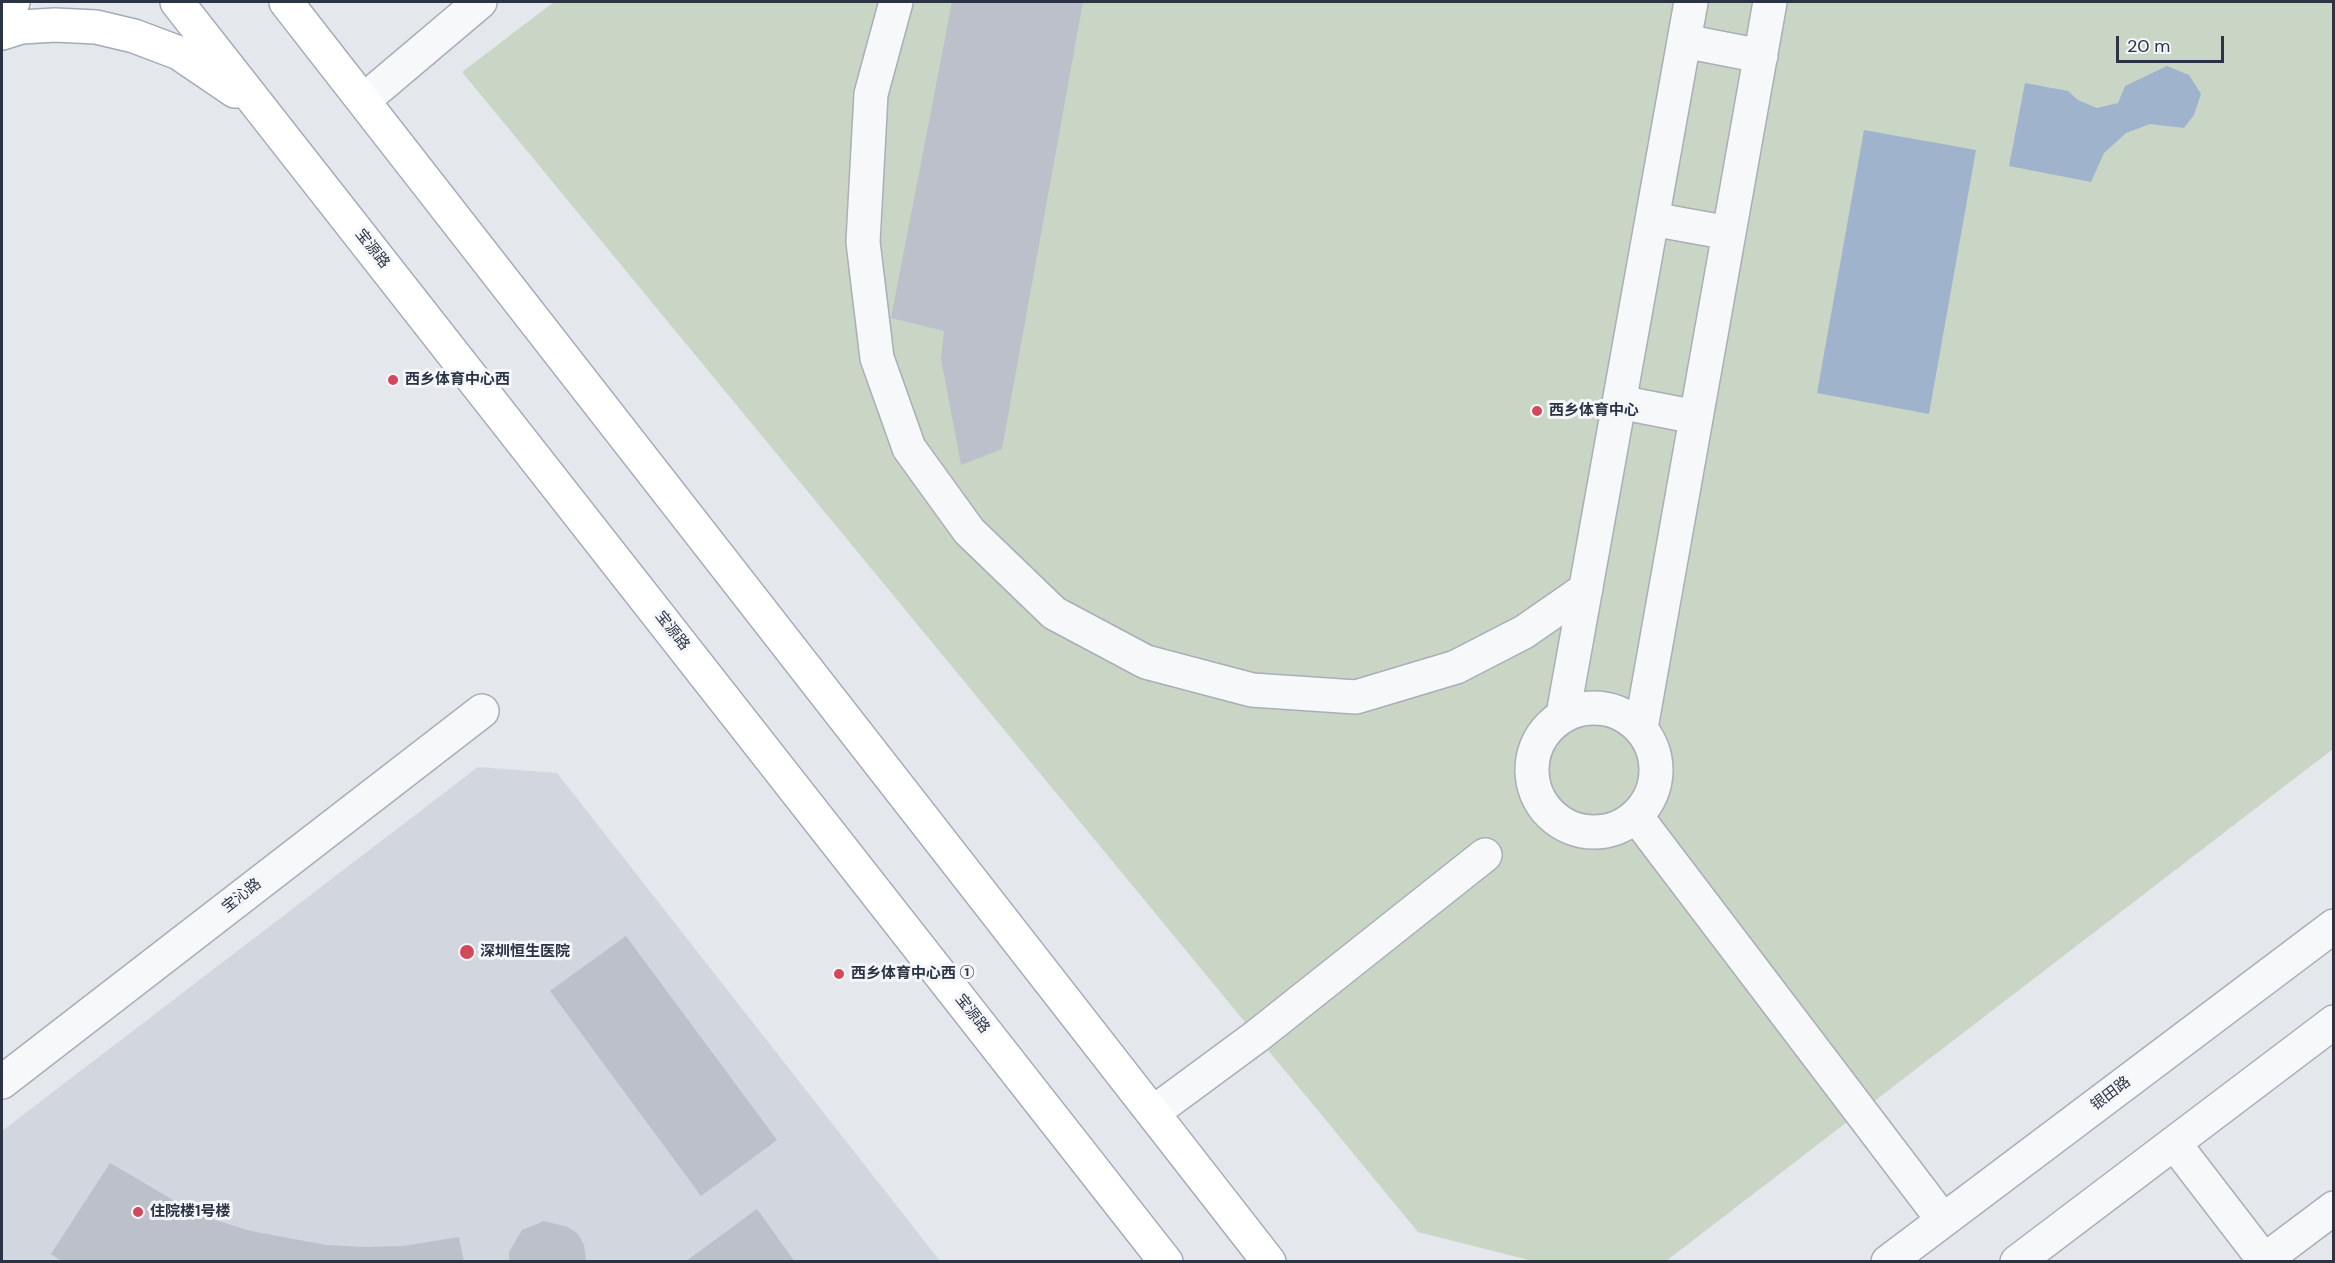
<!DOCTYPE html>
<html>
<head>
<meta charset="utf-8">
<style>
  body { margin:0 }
  #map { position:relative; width:2335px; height:1263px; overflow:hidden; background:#e4e7ec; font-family:"DM Sans",sans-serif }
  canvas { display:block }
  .frame { position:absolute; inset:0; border:3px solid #2b3445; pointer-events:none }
  .scale { position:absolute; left:2116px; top:36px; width:108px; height:27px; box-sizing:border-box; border:3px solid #2b3445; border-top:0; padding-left:8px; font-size:18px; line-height:21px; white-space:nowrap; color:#2b3445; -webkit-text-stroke:4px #f4f6f9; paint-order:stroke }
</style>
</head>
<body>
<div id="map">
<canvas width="2335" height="1263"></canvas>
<div class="frame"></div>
<div class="scale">20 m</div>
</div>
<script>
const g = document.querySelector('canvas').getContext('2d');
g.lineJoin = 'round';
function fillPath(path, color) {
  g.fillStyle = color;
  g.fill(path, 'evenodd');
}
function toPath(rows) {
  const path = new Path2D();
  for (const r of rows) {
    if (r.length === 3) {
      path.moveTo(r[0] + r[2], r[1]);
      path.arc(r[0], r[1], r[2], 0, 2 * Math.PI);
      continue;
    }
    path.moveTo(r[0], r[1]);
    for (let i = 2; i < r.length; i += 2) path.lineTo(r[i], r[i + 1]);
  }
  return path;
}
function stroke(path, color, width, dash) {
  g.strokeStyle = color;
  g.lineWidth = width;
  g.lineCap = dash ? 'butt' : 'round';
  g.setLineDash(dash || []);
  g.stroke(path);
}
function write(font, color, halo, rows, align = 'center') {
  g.font = font + ' "DM Sans","Noto Sans SC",sans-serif';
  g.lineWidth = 6;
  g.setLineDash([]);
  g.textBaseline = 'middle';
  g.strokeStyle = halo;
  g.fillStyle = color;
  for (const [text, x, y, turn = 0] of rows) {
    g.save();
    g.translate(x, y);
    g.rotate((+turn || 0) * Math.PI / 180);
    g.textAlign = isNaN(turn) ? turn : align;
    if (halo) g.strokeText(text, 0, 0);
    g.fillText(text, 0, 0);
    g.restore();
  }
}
const built = toPath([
  [478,767,557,773,940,1261,2,1262,2,1131]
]);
const green = toPath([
  [554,2,2333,2,2333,749,1666,1261,1533,1261,1418,1232,462,72]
]);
const water = toPath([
  [2167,66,2189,75,2201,94,2194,115,2184,128,2150,124,2126,133,2104,153,2091,182,2009,166,2025,83,2068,91,2078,100,2097,108,2118,103,2125,86],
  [1864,130,1976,150,1929,414,1817,393]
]);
const building = toPath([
  [952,2,1083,2,1002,449,961,465,941,359,944,331,891,318],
  [626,936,777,1140,701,1196,550,991],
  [110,1163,180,1204,215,1220,251,1231,326,1245,365,1247,403,1246,459,1237,464,1262,63,1262,51,1254],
  [757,1209,795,1262,685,1262],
  [544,1221,568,1227,578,1234,584,1245,586,1262,509,1262,509,1252,522,1230]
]);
const minor = toPath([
  [896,2,871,94,863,242,877,358,909,448,969,531,1054,613,1146,662,1252,690,1356,697,1456,667,1524,632,1586,589],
  [1684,41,1761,56],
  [364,100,480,2],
  [1652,219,1729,233],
  [1619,402,1696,417],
  [1594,770,62],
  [1563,715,1691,2],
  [1641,728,1770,2],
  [1636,816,1943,1220],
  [2,1082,482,711],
  [1154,1112,1257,1036,1485,855],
  [2174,1143,2264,1260],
  [1888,1262,2334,926],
  [2017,1262,2334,1022],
  [2262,1262,2334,1208]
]);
const major = toPath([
  [177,2,1166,1262],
  [286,2,1269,1262],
  [2,11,13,2],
  [2,33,21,27,55,25,96,27,134,36,179,53,235,91]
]);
const markers = [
  [393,380,6,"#d1495b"],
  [1537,411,6,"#d1495b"],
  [467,952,8,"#d1495b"],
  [839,974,6,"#d1495b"],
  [138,1212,6,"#d1495b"]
];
const streetNames = [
  ["宝源路",372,249,52],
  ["宝源路",672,631,52],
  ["宝沁路",242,896,-38],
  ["宝源路",972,1014,52],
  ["银田路",2111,1094,-37]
];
const poiNames = [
  ["西乡体育中心西",405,380],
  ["西乡体育中心",1549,411],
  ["深圳恒生医院",480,952],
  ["西乡体育中心西 ①",851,974],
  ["住院楼1号楼",150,1212]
];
fillPath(built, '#d2d6de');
fillPath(green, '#c9d6c5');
fillPath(water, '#9fb4cc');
fillPath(building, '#bbc0ca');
stroke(minor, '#a9aeb7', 36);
stroke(major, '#a3abb8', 36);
stroke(minor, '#f7f8fa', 33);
stroke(major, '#fff', 33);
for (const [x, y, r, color] of markers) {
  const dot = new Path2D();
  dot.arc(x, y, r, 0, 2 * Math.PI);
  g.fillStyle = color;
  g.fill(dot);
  stroke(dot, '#f4f6f9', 2);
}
write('15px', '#2b3445', '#f4f6f9', streetNames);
write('bold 15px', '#2b3445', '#f4f6f9', poiNames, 'left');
</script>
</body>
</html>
